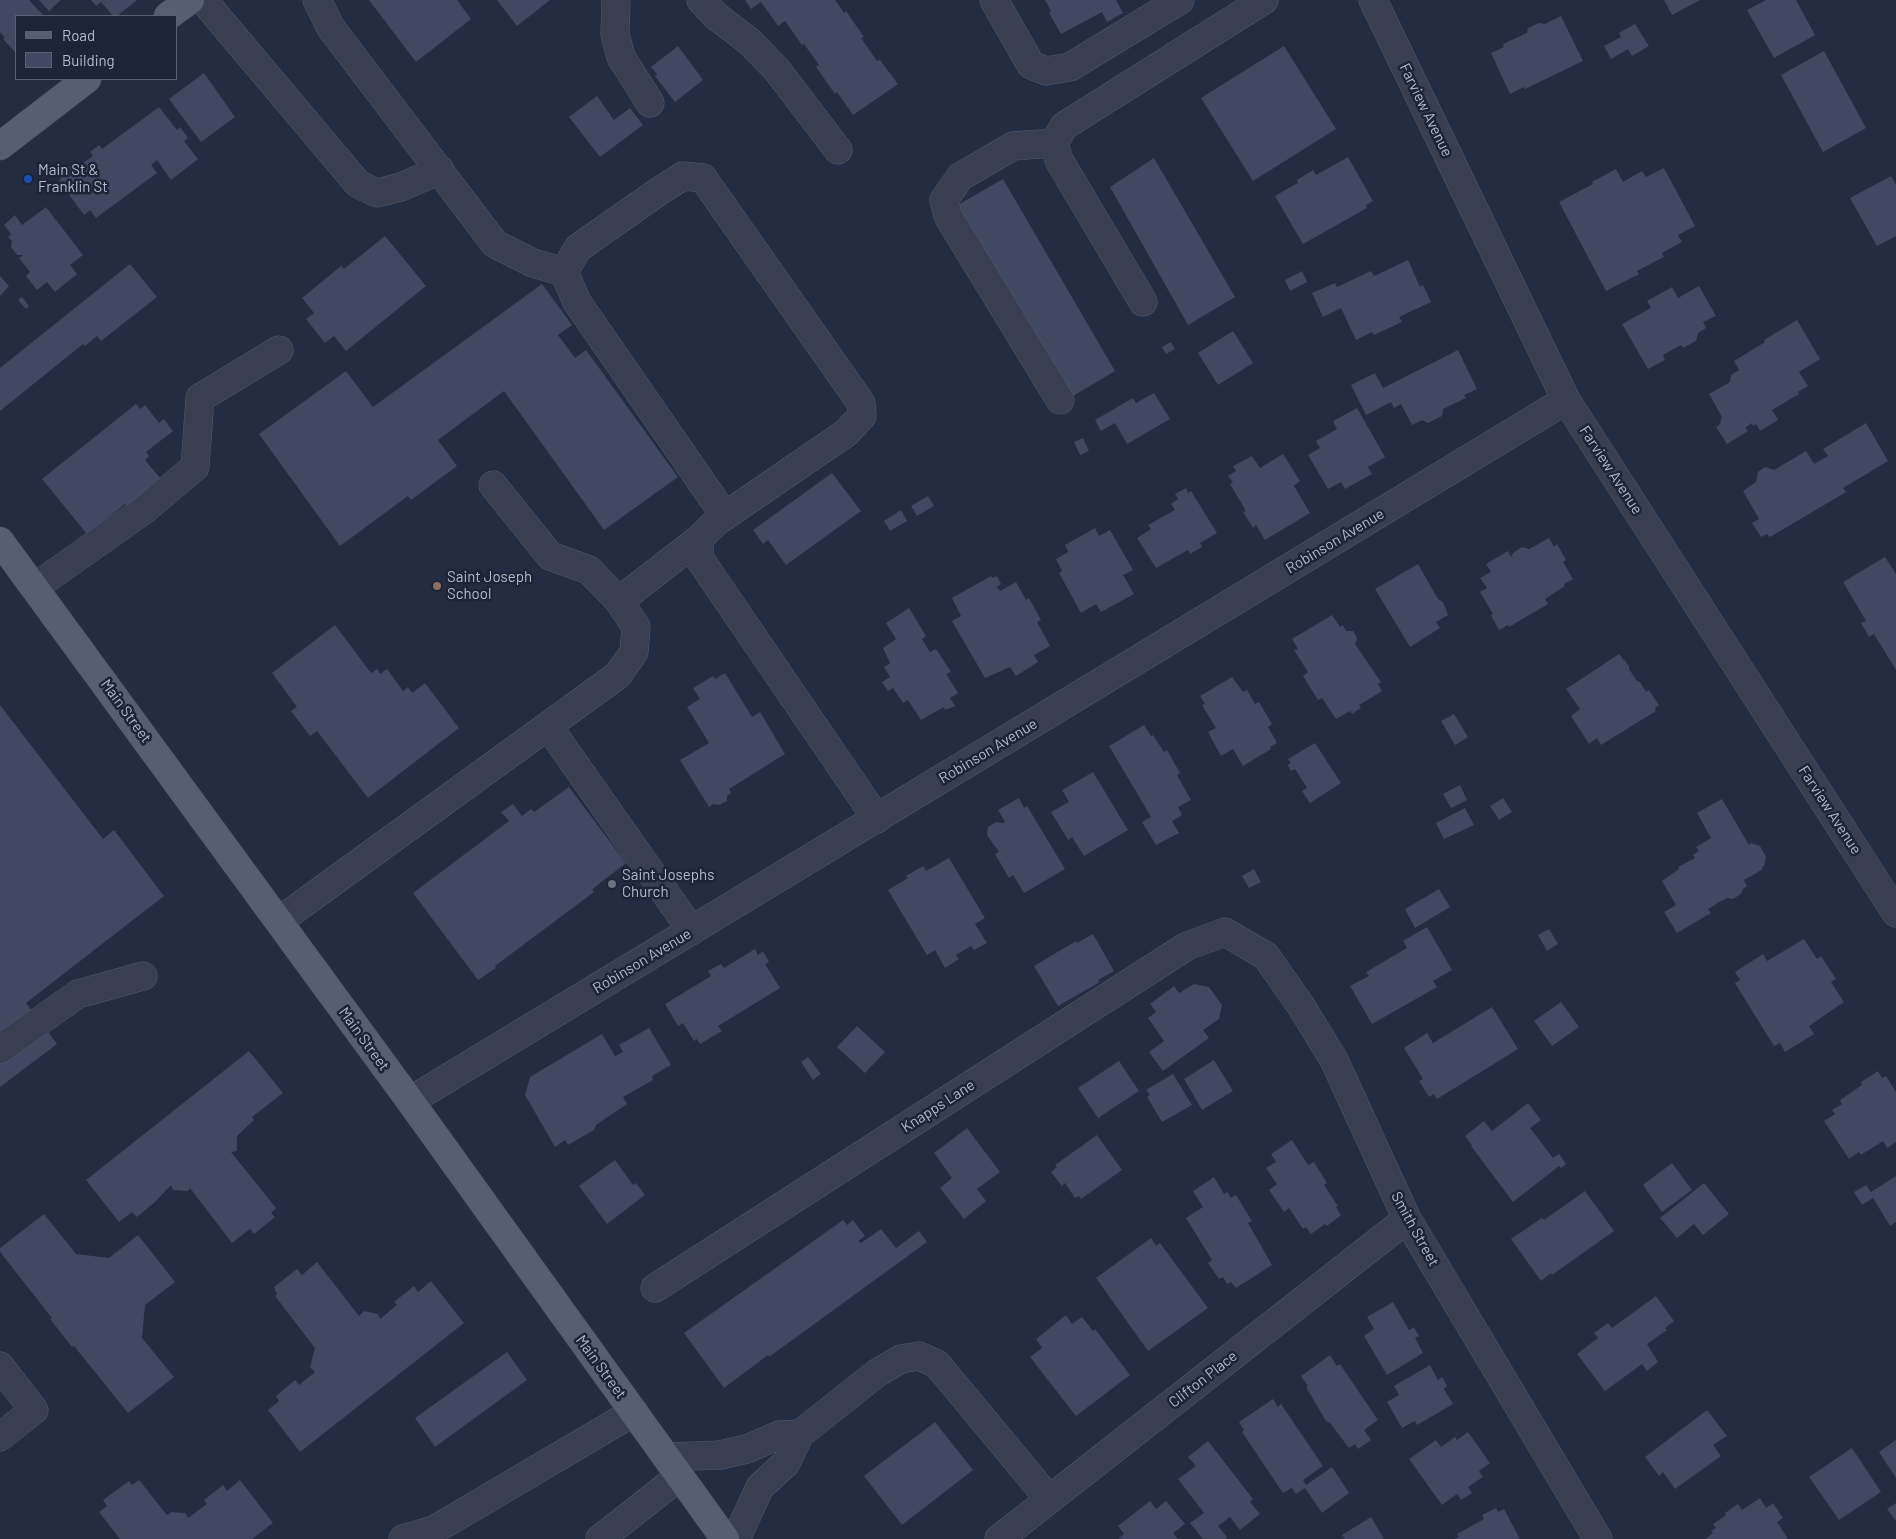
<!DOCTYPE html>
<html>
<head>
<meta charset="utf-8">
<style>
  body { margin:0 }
  #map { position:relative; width:1896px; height:1539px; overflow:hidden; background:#242c42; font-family:Barlow,sans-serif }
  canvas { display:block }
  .legend { position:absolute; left:15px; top:15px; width:162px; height:65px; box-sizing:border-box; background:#1d2436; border:1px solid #5a6072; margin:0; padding:6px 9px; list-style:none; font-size:15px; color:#b5bacb }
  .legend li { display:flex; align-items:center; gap:10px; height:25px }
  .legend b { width:25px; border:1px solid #5a6072 }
</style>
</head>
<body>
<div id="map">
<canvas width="1896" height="1539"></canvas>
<ul class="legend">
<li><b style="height:6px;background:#575e71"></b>Road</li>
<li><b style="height:14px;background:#404862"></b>Building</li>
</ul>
</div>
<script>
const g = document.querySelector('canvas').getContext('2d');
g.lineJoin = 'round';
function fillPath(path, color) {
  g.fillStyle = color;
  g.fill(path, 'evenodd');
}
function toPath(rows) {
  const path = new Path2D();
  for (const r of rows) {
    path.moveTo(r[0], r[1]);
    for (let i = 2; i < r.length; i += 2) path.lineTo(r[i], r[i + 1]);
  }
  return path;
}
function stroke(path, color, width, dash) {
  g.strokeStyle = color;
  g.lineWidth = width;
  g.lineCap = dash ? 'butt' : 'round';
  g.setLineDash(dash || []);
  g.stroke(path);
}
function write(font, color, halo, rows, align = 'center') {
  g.font = font + ' Barlow,sans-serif';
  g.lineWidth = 5;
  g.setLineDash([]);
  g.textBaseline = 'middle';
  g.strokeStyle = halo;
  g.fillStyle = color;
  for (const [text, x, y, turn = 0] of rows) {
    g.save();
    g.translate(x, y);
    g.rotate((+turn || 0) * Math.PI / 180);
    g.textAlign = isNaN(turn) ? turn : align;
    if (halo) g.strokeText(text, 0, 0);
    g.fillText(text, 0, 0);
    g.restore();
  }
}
const building = toPath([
  [0,0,29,0,44,16,16,16,16,53,3,39,5,38,0,32],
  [39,0,61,0,49,11],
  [91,0,137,0,117,16,113,16,101,2,96,6],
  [369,0,457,0,471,19,416,62],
  [497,0,550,0,517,26],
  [745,0,835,0,844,13,846,11,864,37,861,38,877,61,880,60,898,84,853,115,837,92,835,94,816,67,819,65,804,44,802,45,785,21,778,26,761,2,751,9],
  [1045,0,1116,0,1123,13,1107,22,1102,12,1061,34,1049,13,1051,11],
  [1664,0,1700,0,1672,15],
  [1766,0,1796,0,1815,35,1774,58,1747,10],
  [1561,16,1583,61,1525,89,1524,87,1510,94,1491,53,1504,47,1503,44,1527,33,1528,28,1539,23,1545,24],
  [1635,24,1649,46,1632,56,1628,49,1611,59,1604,46,1621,37,1619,33],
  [678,46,703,80,675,102,655,76,657,74,651,67],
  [1284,46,1336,129,1253,181,1201,98],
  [1824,51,1866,128,1823,152,1781,75],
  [204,73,235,117,201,142,169,99],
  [597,96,614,120,630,108,643,125,600,157,569,117],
  [159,107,177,130,180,127,188,138,184,141,198,159,171,180,157,160,151,165,157,173,96,218,90,210,84,215,59,181,61,179,58,175,71,165,74,169,93,156,90,152,99,145,102,149],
  [1348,157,1373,201,1366,205,1367,208,1303,244,1275,196,1294,185,1298,183,1297,180,1313,170,1316,175],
  [1154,158,1235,297,1188,325,1110,187],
  [1664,168,1695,226,1678,235,1682,242,1662,253,1664,257,1637,271,1639,274,1606,291,1559,202,1593,184,1592,182,1616,169,1623,182,1642,171,1646,177],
  [1891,176,1896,184,1896,236,1877,246,1850,198],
  [1003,179,1115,371,1068,399,956,206],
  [46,207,83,255,70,265,77,274,55,292,47,282,37,290,26,276,30,272,19,258,23,255,17,255,11,247,12,241,8,237,11,234,4,225,15,215,22,225],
  [385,236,426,286,346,351,334,336,325,343,306,319,314,313,302,298,341,266,344,269],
  [1408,260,1420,287,1423,285,1431,302,1399,317,1402,322,1374,335,1372,332,1356,340,1341,308,1323,317,1312,293,1335,283,1337,287,1371,271,1374,276],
  [130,264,157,297,101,341,97,336,85,346,83,344,0,411,0,368],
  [1302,271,1307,282,1290,291,1285,280],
  [0,276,9,286,0,296],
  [542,284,572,325,558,335,575,358,586,350,678,477,604,530,504,391,438,440,457,466,411,500,408,496,340,546,259,434,346,371,373,407],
  [1699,286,1716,316,1703,322,1706,328,1698,333,1696,341,1683,348,1681,345,1663,355,1665,360,1648,369,1622,324,1651,308,1647,301,1672,287,1678,298],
  [22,297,29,306,26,309,18,300],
  [1797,320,1820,359,1799,372,1808,386,1798,392,1799,394,1772,410,1778,420,1760,431,1756,424,1753,426,1752,423,1745,428,1748,431,1727,444,1716,427,1720,424,1722,417,1709,394,1730,382,1731,375,1739,370,1734,361,1765,342,1764,340],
  [1233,331,1253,363,1218,385,1198,353],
  [1171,342,1175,349,1166,354,1162,347],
  [1458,350,1477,389,1464,395,1466,398,1443,409,1442,416,1428,423,1422,420,1412,425,1401,404,1394,408,1391,402,1366,415,1351,385,1375,373,1388,398,1383,388],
  [1154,393,1170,419,1127,444,1115,423,1101,431,1095,420,1133,398,1136,403],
  [136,404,140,409,145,405,159,423,164,419,173,431,146,452,149,456,145,460,161,479,127,506,125,504,87,534,42,479],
  [1357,408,1385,457,1368,467,1372,474,1345,489,1341,482,1328,489,1308,455,1320,448,1316,441,1337,429,1333,421],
  [1866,423,1888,461,1843,488,1846,492,1770,537,1767,534,1761,537,1752,523,1759,519,1743,491,1756,482,1758,472,1765,467,1774,470,1806,451,1814,464,1828,456,1823,449],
  [1083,438,1089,451,1080,455,1074,442],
  [1283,454,1300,481,1294,486,1310,513,1265,540,1256,525,1253,528,1243,512,1246,511,1230,484,1233,482,1228,476,1236,471,1233,466,1252,456,1260,468],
  [832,473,861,511,786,565,768,540,763,544,753,530],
  [1186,488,1188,493,1191,491,1217,533,1200,543,1202,547,1190,554,1188,550,1156,568,1137,538,1151,529,1148,525,1175,510,1171,504,1178,499,1175,494],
  [928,496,934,506,917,516,911,506],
  [901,510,907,521,890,531,884,521],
  [1095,528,1099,536,1110,530,1133,570,1123,575,1134,594,1101,612,1096,604,1081,613,1059,573,1062,571,1056,559,1068,552,1065,545],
  [1549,538,1554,547,1557,544,1566,560,1563,562,1573,579,1564,584,1565,586,1545,599,1548,604,1509,627,1508,625,1499,630,1491,615,1493,614,1480,592,1487,588,1480,578,1491,572,1486,564,1508,551,1511,557,1513,553,1522,547,1529,549],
  [1885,557,1896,574,1896,670,1874,634,1869,637,1861,623,1866,621,1843,582],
  [1418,564,1438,599,1443,602,1448,615,1436,622,1440,628,1410,647,1375,589],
  [991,576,992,578,997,576,1001,584,997,587,1000,591,1016,582,1026,600,1029,598,1041,620,1037,622,1050,646,1034,655,1038,662,1016,676,1010,667,985,678,952,621,961,616,952,598],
  [909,608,926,636,922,639,930,652,936,649,951,672,946,674,958,693,950,698,955,706,945,710,944,707,921,720,908,700,903,703,893,688,888,691,882,682,890,677,884,667,890,663,883,648,896,639,886,623],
  [1332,615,1340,627,1343,625,1346,631,1353,631,1357,638,1355,644,1381,682,1378,684,1382,691,1359,705,1361,708,1352,714,1350,711,1336,719,1322,698,1318,700,1303,676,1308,672,1294,650,1298,649,1292,639],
  [335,625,371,673,377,669,380,674,387,669,403,691,408,687,412,693,425,683,459,728,368,798,317,731,310,736,291,711,297,707,272,673],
  [1619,654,1629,666,1629,669,1637,681,1640,682,1646,692,1649,690,1659,705,1655,708,1656,711,1601,745,1597,738,1589,744,1571,716,1580,709,1566,689],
  [725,673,752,717,760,712,785,754,729,789,731,793,727,796,727,801,719,805,713,804,709,807,680,760,709,743,687,707,700,699,693,688,713,676,715,679],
  [1232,677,1243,692,1247,690,1255,704,1259,702,1272,724,1268,727,1277,743,1270,747,1271,749,1243,766,1233,749,1221,756,1208,732,1216,728,1202,705,1205,704,1200,696],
  [0,705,103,839,114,830,164,896,26,1003,57,1044,0,1087],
  [1454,714,1468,737,1455,745,1441,721],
  [1144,725,1151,736,1153,735,1164,752,1167,750,1180,773,1177,775,1191,800,1178,807,1182,815,1172,821,1179,833,1156,845,1142,822,1151,817,1109,746],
  [1315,743,1341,783,1310,803,1302,791,1307,788,1295,769,1291,771,1288,765,1291,763,1288,759],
  [1093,772,1128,830,1084,856,1072,837,1068,840,1051,812,1069,802,1062,790],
  [1460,785,1467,800,1451,808,1443,794],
  [569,787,626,863,595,887,592,890,594,892,495,966,496,968,478,980,413,893,509,821,501,812,513,804,522,816,531,809,534,812],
  [1019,798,1024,808,1027,806,1065,869,1024,893,1013,875,1009,878,995,854,999,852,987,835,988,827,996,822,1003,823,1005,822,998,810],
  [1503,798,1512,812,1499,820,1490,806],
  [1722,799,1749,845,1751,843,1760,846,1766,857,1764,866,1762,867,1763,869,1744,880,1747,886,1743,889,1741,894,1733,899,1727,898,1721,901,1708,909,1711,913,1677,933,1664,912,1676,905,1662,881,1679,869,1678,867,1695,858,1693,855,1699,851,1696,847,1711,838,1697,813],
  [1465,808,1474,825,1444,839,1436,823],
  [949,858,985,918,975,924,987,943,974,950,971,946,956,955,959,959,945,968,935,950,927,955,888,890,908,878,906,876,923,866,926,871],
  [1254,869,1261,882,1249,888,1242,876],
  [1439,889,1450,907,1415,928,1405,909],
  [1427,927,1452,970,1433,981,1437,987,1372,1024,1350,986,1369,976,1366,972,1407,948,1403,941],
  [1549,929,1558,944,1547,951,1538,935],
  [1093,934,1114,971,1098,980,1100,982,1058,1006,1034,966,1076,941,1077,943],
  [1804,939,1817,959,1821,956,1836,979,1831,982,1844,1002,1809,1026,1814,1034,1785,1052,1780,1043,1774,1046,1759,1022,1735,983,1740,980,1735,972,1763,954,1767,961],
  [755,949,758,955,763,951,769,962,765,964,780,988,718,1026,722,1031,700,1044,697,1039,694,1041,683,1023,678,1026,665,1004,711,976,708,971,721,964,724,968],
  [1194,984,1209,987,1222,1005,1219,1019,1203,1030,1209,1038,1163,1071,1149,1052,1164,1041,1148,1018,1156,1012,1150,1004,1174,986,1179,993],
  [1561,1002,1579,1027,1552,1046,1534,1021],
  [1492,1007,1518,1049,1437,1099,1434,1094,1429,1097,1419,1081,1423,1079,1404,1048,1427,1033,1433,1043],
  [857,1026,885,1052,865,1073,837,1047],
  [649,1028,671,1065,652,1076,653,1080,623,1097,627,1104,596,1125,594,1130,568,1145,565,1140,555,1147,525,1095,530,1077,602,1034,615,1056,623,1052,619,1045],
  [249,1051,283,1093,252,1117,254,1120,237,1136,237,1151,231,1152,276,1208,271,1213,275,1217,254,1234,250,1229,232,1243,190,1188,188,1191,173,1190,171,1185,155,1202,137,1217,132,1212,119,1222,86,1180],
  [808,1057,821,1074,813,1080,801,1062],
  [1214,1060,1233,1091,1202,1110,1184,1079],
  [1119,1061,1139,1091,1098,1118,1078,1088],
  [1878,1071,1882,1078,1886,1076,1896,1092,1896,1142,1887,1148,1883,1141,1861,1155,1859,1152,1849,1159,1824,1121,1835,1114,1832,1110,1842,1104,1840,1100,1862,1085,1861,1082],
  [1173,1074,1192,1105,1162,1122,1147,1097,1150,1095,1146,1090],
  [1528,1103,1541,1120,1530,1128,1553,1158,1559,1154,1566,1164,1561,1168,1559,1166,1513,1202,1471,1146,1472,1145,1465,1136,1484,1121,1492,1131],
  [967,1128,1000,1172,977,1189,986,1201,964,1219,940,1188,952,1178,934,1153],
  [1097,1135,1122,1170,1081,1199,1079,1196,1075,1198,1065,1183,1062,1186,1051,1172,1057,1167,1055,1165],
  [1292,1140,1308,1165,1314,1162,1327,1183,1324,1185,1338,1206,1336,1207,1341,1215,1327,1226,1325,1224,1311,1234,1306,1227,1303,1229,1289,1208,1284,1212,1269,1190,1277,1184,1266,1168,1276,1162,1271,1154],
  [615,1160,633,1185,636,1183,645,1195,607,1224,579,1186],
  [1672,1163,1692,1190,1662,1212,1643,1185],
  [1896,1176,1896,1222,1890,1226,1873,1198,1862,1205,1854,1192,1866,1185,1871,1192],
  [1214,1177,1224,1194,1227,1192,1231,1198,1236,1195,1252,1221,1248,1223,1272,1265,1236,1288,1231,1282,1227,1284,1223,1277,1219,1279,1208,1263,1212,1260,1186,1218,1203,1207,1193,1191],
  [1704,1183,1729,1214,1703,1235,1694,1224,1677,1238,1660,1218],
  [1585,1191,1614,1231,1552,1275,1551,1273,1541,1281,1511,1239,1542,1218,1544,1220],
  [44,1214,76,1254,109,1258,138,1235,175,1282,145,1305,142,1338,174,1377,128,1413,74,1346,72,1347,50,1319,52,1318,0,1252,0,1248],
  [843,1220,847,1225,853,1220,865,1236,858,1241,861,1243,881,1229,896,1248,919,1231,927,1242,769,1357,768,1355,724,1388,684,1333],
  [1151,1238,1156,1246,1160,1243,1208,1308,1148,1351,1096,1278],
  [317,1262,359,1316,364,1311,378,1314,380,1319,397,1305,394,1302,414,1286,418,1292,431,1281,464,1323,300,1452,268,1410,279,1401,276,1396,295,1380,299,1385,315,1372,310,1367,315,1348,275,1296,277,1294,274,1287,297,1269,302,1275],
  [1656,1296,1674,1321,1665,1328,1667,1330,1647,1344,1658,1362,1647,1371,1642,1364,1605,1391,1577,1354,1598,1338,1594,1333,1608,1323,1612,1328],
  [1393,1302,1409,1330,1414,1327,1419,1336,1415,1338,1423,1353,1387,1375,1364,1336,1374,1329,1367,1317],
  [1066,1315,1072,1324,1082,1317,1093,1331,1095,1329,1130,1375,1076,1416,1030,1357,1042,1348,1036,1339],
  [507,1352,527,1380,435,1447,415,1418],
  [1330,1355,1337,1366,1340,1364,1378,1420,1364,1430,1371,1440,1358,1449,1355,1444,1349,1448,1330,1423,1326,1421,1306,1387,1308,1386,1301,1376],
  [1430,1365,1438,1380,1442,1377,1447,1386,1444,1389,1453,1404,1417,1425,1415,1421,1402,1428,1387,1402,1399,1395,1394,1386],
  [1273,1399,1278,1407,1281,1404,1323,1466,1303,1480,1306,1485,1332,1467,1349,1493,1322,1513,1305,1488,1296,1494,1292,1488,1283,1493,1242,1432,1244,1430,1239,1422],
  [1707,1410,1727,1436,1713,1445,1721,1456,1675,1489,1663,1472,1659,1476,1645,1457],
  [935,1422,973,1470,902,1525,864,1476],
  [1468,1432,1490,1463,1479,1471,1483,1477,1468,1487,1472,1493,1461,1500,1457,1494,1442,1505,1409,1459,1436,1440,1441,1447,1455,1437,1457,1440],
  [1896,1440,1896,1478,1879,1452],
  [1208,1441,1253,1499,1250,1502,1260,1514,1240,1530,1230,1517,1218,1526,1227,1537,1225,1539,1203,1539,1190,1523,1204,1513,1178,1479,1196,1466,1188,1457],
  [1852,1448,1881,1492,1839,1520,1809,1477],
  [139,1480,167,1515,171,1512,185,1513,188,1518,207,1504,204,1500,223,1485,227,1491,240,1480,273,1523,252,1539,120,1539,99,1512,107,1506,103,1500,129,1481,132,1485],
  [1760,1498,1766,1508,1773,1503,1783,1518,1777,1522,1788,1539,1705,1539,1713,1533,1711,1531,1716,1528,1713,1524,1726,1515,1725,1513,1738,1504,1742,1510],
  [1150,1501,1156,1509,1166,1501,1185,1524,1173,1533,1178,1539,1118,1539,1124,1534,1118,1526],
  [1896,1503,1896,1521,1887,1509],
  [1496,1508,1498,1512,1504,1509,1520,1539,1455,1539,1459,1537,1457,1534,1484,1519,1482,1515],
  [1371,1517,1384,1539,1345,1539,1342,1535]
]);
const minor = toPath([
  [203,0,358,184,377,193,401,187,440,170],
  [317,0,331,28,495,244,533,263,564,272,577,302,725,516],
  [616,0,615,34,621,57,650,103],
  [701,0,716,16,750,42,777,70,838,150],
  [994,0,1031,65,1046,71,1070,67,1180,0],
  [1373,0,1566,400,1896,913],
  [1054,143,1013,146,960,177,944,200,948,216,1060,400],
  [564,272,578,248,658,192,683,176,703,178,861,403,862,416,846,433,716,522,699,539,699,558,877,819],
  [1143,302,1059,160,1054,143,1064,126,1264,0],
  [35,587,144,510,195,467,200,398,279,350],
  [619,601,699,539],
  [548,726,692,931],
  [279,921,618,675,634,652,636,627,619,601,589,570,550,556,493,485],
  [0,1049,78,994,143,976],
  [410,1101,1566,400],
  [655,1288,1187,946,1225,932,1266,956,1301,1006,1334,1060,1407,1219,1598,1539],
  [0,1366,34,1410,0,1437],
  [666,1457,720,1455,747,1449,779,1435,800,1434],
  [403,1539,434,1530,634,1412],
  [600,1539,680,1476],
  [736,1539,760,1487,786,1463,800,1434,877,1373,901,1359,919,1356,937,1364,1049,1499],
  [999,1539,1407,1219]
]);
const major = toPath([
  [168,16,190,0],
  [0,146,87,79],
  [0,541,410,1101,725,1539]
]);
const markers = [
  [28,179,5,"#1a4fb4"],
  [437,586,5,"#8d6e63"],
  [612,884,5,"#6b7280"]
];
const streetNames = [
  ["Farview Avenue",1426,110,64],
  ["Farview Avenue",1611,470,57],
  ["Robinson Avenue",1335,541,-31],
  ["Main Street",126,711,54],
  ["Robinson Avenue",988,751,-31],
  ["Farview Avenue",1830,810,57],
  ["Robinson Avenue",642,961,-31],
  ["Main Street",364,1039,54],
  ["Knapps Lane",938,1106,-33],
  ["Smith Street",1415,1229,61],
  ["Main Street",601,1367,54],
  ["Clifton Place",1203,1379,-38]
];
const poiNames = [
  ["Main St &",38,170],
  ["Franklin St",38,187],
  ["Saint Joseph",447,577],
  ["School",447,594],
  ["Saint Josephs",622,875],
  ["Church",622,892]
];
fillPath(building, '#404862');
stroke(minor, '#535a6b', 29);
stroke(major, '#42485a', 29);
stroke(minor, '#393f51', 28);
stroke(major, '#575e71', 28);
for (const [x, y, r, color] of markers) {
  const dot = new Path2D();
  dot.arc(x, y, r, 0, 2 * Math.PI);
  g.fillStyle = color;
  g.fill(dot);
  stroke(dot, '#1d2436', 2);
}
write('15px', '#b5bacb', '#1d2436', streetNames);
write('15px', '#b5bacb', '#1d2436', poiNames, 'left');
</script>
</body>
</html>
